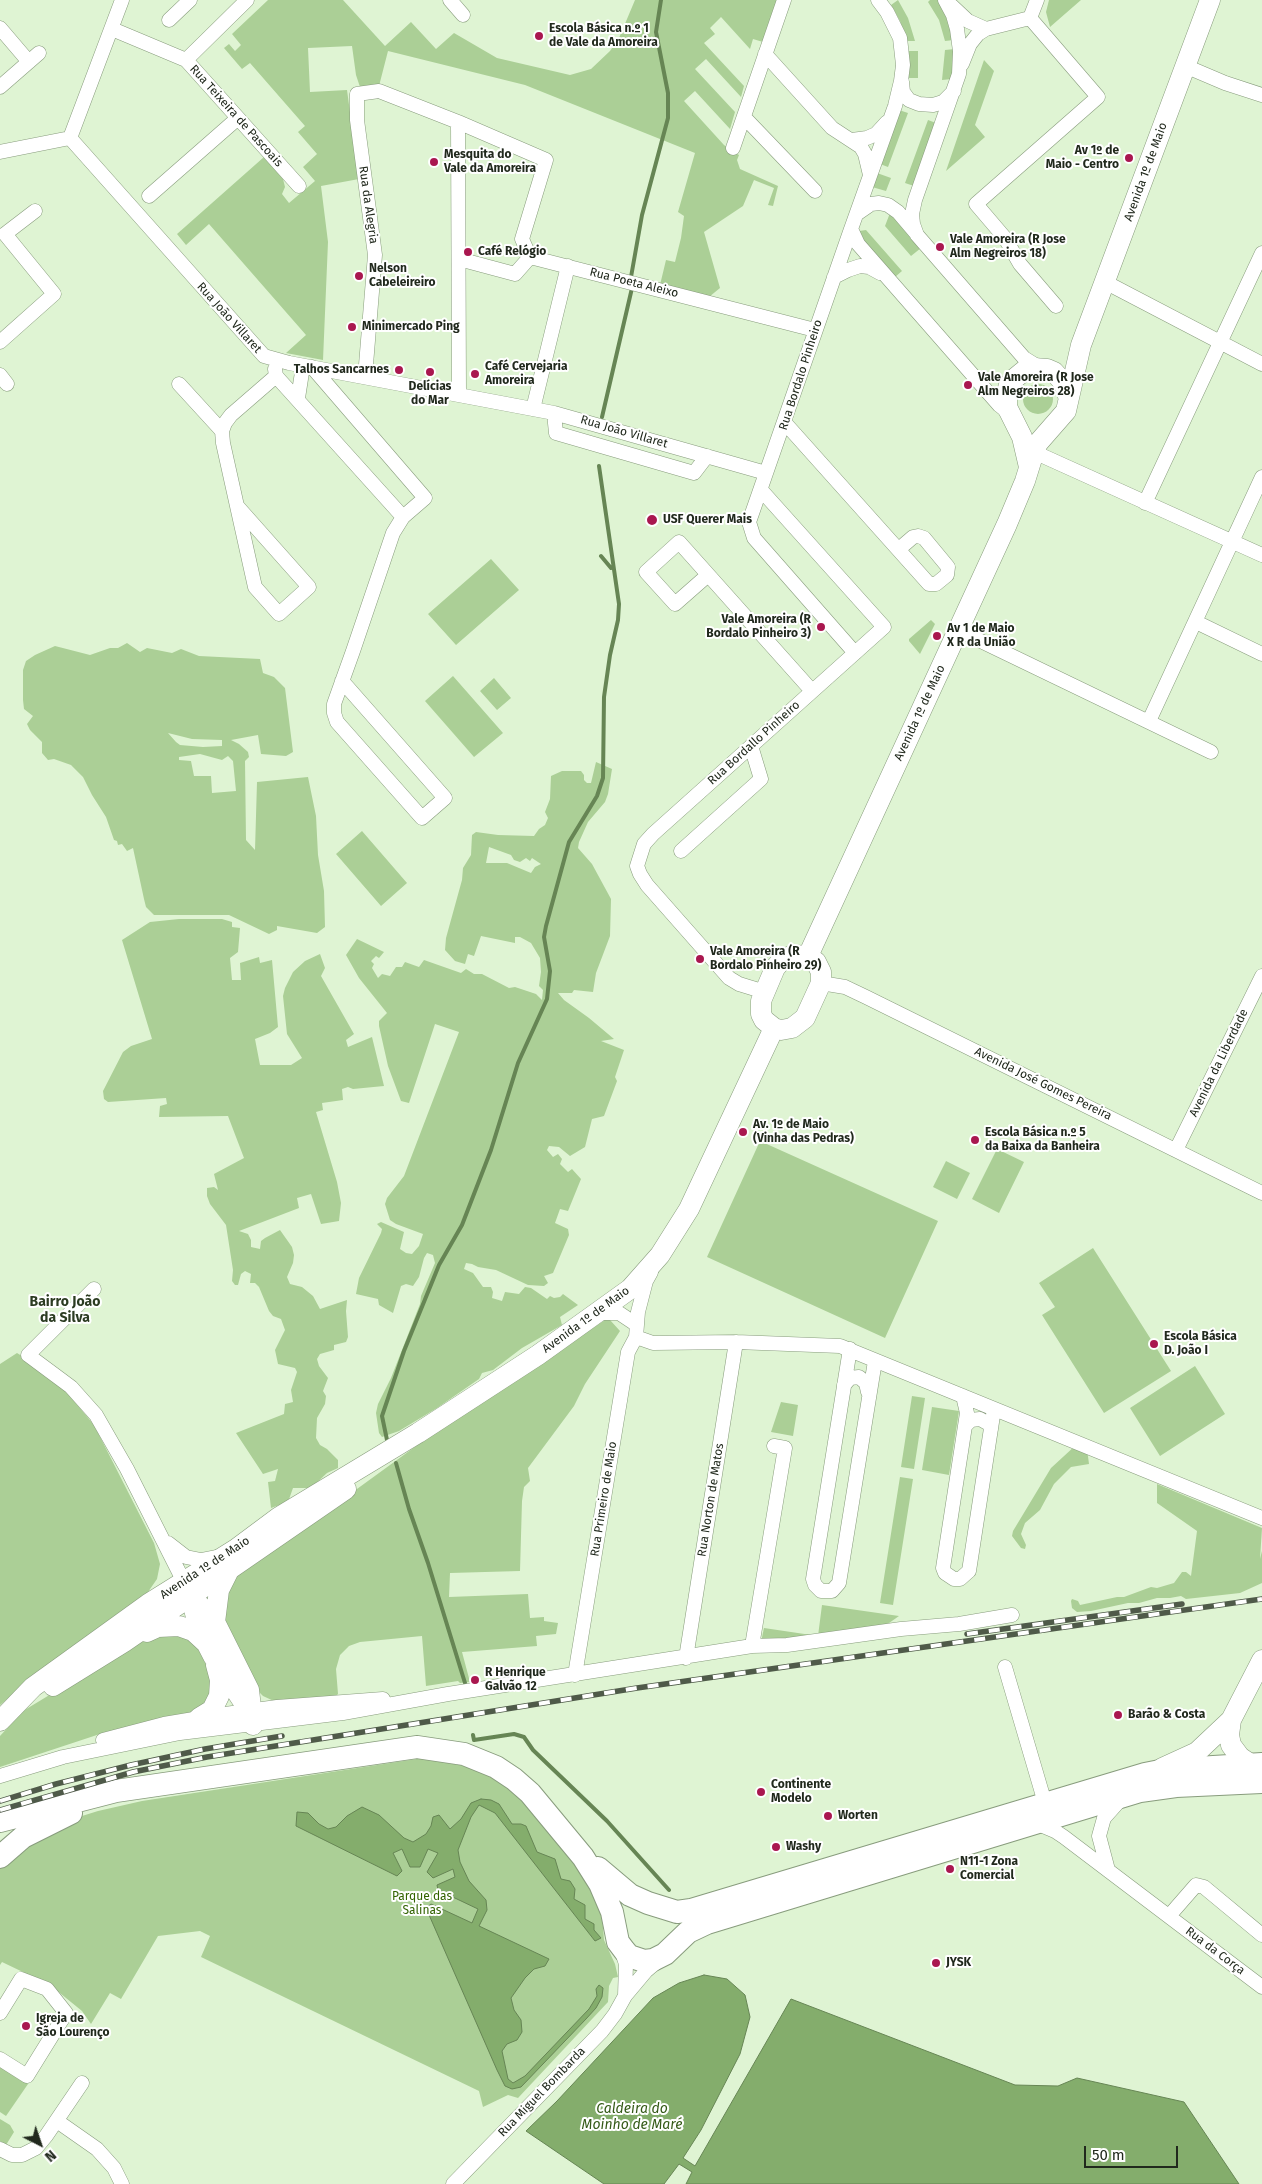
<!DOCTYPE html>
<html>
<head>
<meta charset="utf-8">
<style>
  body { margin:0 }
  #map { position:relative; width:1262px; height:2184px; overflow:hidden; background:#dff4d3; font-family:"Fira Sans",sans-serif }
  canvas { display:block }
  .north { position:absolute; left:15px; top:2119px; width:50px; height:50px; -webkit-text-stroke:4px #fff; paint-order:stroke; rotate:139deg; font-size:14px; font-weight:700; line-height:20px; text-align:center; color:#21291d }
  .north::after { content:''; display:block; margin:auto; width:18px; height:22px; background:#21291d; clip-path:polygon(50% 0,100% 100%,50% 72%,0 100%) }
  .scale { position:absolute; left:1084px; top:2146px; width:94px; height:22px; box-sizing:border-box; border:2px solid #21291d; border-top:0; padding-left:6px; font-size:15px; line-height:18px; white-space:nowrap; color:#21291d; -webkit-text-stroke:4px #fff; paint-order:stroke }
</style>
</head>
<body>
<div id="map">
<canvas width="1262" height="2184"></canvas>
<div class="north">N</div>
<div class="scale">50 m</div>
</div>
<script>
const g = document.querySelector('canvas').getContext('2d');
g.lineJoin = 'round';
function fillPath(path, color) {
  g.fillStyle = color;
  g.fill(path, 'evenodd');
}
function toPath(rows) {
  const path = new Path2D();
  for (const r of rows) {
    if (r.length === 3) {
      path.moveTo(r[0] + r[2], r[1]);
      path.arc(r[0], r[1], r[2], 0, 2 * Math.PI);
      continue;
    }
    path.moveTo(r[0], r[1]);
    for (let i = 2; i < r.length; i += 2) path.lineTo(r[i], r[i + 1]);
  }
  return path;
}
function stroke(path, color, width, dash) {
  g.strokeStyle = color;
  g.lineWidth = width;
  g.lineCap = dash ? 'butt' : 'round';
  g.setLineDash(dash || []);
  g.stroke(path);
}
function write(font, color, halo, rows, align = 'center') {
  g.font = font + ' "Fira Sans",sans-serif';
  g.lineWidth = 4;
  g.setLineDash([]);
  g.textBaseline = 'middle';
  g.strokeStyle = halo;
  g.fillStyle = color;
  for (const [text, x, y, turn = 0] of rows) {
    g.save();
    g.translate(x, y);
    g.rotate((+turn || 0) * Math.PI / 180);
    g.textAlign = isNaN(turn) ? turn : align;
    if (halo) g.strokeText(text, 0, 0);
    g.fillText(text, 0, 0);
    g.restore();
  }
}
const green = toPath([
  [268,0,343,0,385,46,411,22,436,49,454,33,497,58,570,75,591,69,610,51,619,38,635,0,777,0,763,42,753,39,750,49,721,17,710,28,715,34,704,43,744,86,741,97,706,59,695,69,735,112,730,129,695,91,684,101,724,145,739,155,737,160,740,169,778,186,773,206,768,205,774,188,754,180,743,206,704,232,720,288,709,297,660,285,666,260,675,262,681,238,684,216,678,212,695,153,525,85,388,51,379,86,360,87,356,75,352,46,308,48,310,92,347,90,359,179,321,186,328,242,323,360,286,353,306,335,209,224,186,245,177,234,264,157,283,179,285,187,282,194,289,203,315,181,303,167,317,154,298,132,305,126,250,63,242,69,224,48,229,44,235,51,241,45,232,34],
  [898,0,908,18,915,41,906,41,900,21,891,5],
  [930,0,939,0,947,15,954,40,945,41,939,20,928,2],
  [1049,0,1081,0,1050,27,1046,12],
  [955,49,952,79,942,80,945,50],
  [908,51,918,51,918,78,908,78],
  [984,60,994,71,975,125,985,137,946,171],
  [899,110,908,113,888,167,880,164],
  [928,120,936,123,914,186,905,183],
  [877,173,891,178,886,191,872,187],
  [890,213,921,248,911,256,885,226],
  [866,230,902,271,895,277,862,239,859,231],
  [1038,399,15],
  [491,559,519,590,456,645,428,614],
  [931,620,935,624,920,654,909,641,909,639],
  [127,643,140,652,147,648,172,653,181,649,199,656,260,659,263,673,274,677,285,688,293,752,286,756,261,754,258,735,231,740,239,744,248,752,249,757,245,761,246,840,255,850,257,782,308,777,316,816,318,855,324,891,325,927,317,933,277,926,277,930,269,934,229,915,154,915,146,907,144,899,133,848,127,851,122,844,118,845,117,841,114,840,106,817,92,795,83,777,71,765,54,759,48,760,42,753,42,742,30,730,27,724,33,716,24,709,23,700,23,670,26,661,35,655,55,646,90,655,110,648,118,648],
  [168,733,192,739,222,740,222,746,203,747,180,745,176,742],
  [200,754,222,760,228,756,233,761,236,791,212,793,211,776,194,776,191,761,179,760,179,757],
  [453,676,503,733,474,757,425,701],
  [494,678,511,698,497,710,480,691],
  [596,762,612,769,608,794,605,802,588,822,579,842,578,848,592,864,611,899,610,936,596,973,593,992,574,990,572,993,558,993,564,1000,589,1018,614,1039,601,1041,624,1050,615,1077,617,1081,604,1116,592,1119,585,1147,570,1156,559,1147,549,1146,547,1150,553,1157,558,1154,562,1159,560,1164,568,1172,572,1169,581,1179,568,1211,560,1209,555,1223,568,1229,569,1235,553,1273,544,1276,548,1283,544,1286,528,1285,496,1270,478,1267,472,1264,466,1263,464,1269,473,1273,483,1287,491,1287,493,1292,492,1298,502,1301,505,1292,519,1294,525,1287,531,1288,547,1299,550,1296,554,1298,560,1297,563,1294,578,1305,560,1317,562,1325,522,1348,493,1370,482,1373,479,1379,437,1408,399,1431,382,1437,379,1433,376,1413,378,1404,391,1378,420,1304,421,1296,435,1263,433,1255,427,1253,424,1258,419,1277,413,1286,406,1284,401,1286,393,1313,379,1305,378,1299,356,1294,359,1278,381,1233,382,1229,377,1224,381,1222,404,1232,400,1249,406,1253,412,1254,419,1246,423,1234,396,1224,390,1220,385,1204,387,1198,404,1176,459,1032,435,1024,409,1103,401,1101,388,1066,379,1026,379,1021,387,1013,359,978,346,955,357,939,384,952,379,958,376,956,371,961,374,964,372,968,378,978,382,974,390,976,396,967,402,967,405,962,419,967,424,960,461,973,466,969,474,974,482,974,509,988,515,987,536,994,542,1000,543,990,539,986,541,972,540,958,531,943,520,937,515,937,515,943,481,936,474,956,468,954,465,964,455,961,445,950,446,938,462,880,463,868,471,855,472,835,476,832,498,835,534,836,539,829,545,825,548,818,545,812,550,799,551,776,562,771,581,771,584,775,584,780,587,783,591,783],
  [489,847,511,855,514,860,520,862,526,858,530,861,532,858,541,864,535,867,531,873,507,863,486,863],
  [362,831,407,883,381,906,336,854],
  [179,919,222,919,232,922,232,927,240,928,238,952,230,958,232,980,241,980,240,963,259,957,260,963,272,960,278,1027,270,1033,255,1039,260,1065,291,1065,302,1058,287,1034,283,996,285,988,293,972,305,961,320,954,325,968,321,976,354,1034,346,1040,348,1047,372,1037,384,1086,353,1089,348,1087,342,1089,343,1100,322,1103,323,1110,316,1112,337,1182,341,1203,339,1221,321,1224,311,1194,297,1198,299,1208,239,1231,248,1234,251,1240,251,1247,260,1249,261,1241,265,1238,280,1230,292,1247,294,1255,293,1263,287,1277,290,1284,302,1287,313,1296,320,1309,347,1300,346,1311,348,1337,346,1342,334,1345,334,1350,320,1354,317,1359,319,1366,328,1378,323,1391,326,1396,325,1404,317,1418,316,1438,320,1445,327,1449,338,1460,338,1468,327,1473,311,1488,293,1488,288,1502,271,1508,268,1482,275,1481,278,1469,263,1474,236,1433,284,1414,285,1404,293,1402,291,1390,297,1372,295,1368,278,1364,275,1350,285,1330,281,1319,273,1316,269,1311,259,1287,255,1283,250,1283,251,1274,245,1271,241,1274,238,1285,235,1285,232,1281,233,1270,226,1225,210,1204,207,1196,207,1188,214,1187,218,1190,214,1174,244,1158,228,1116,159,1117,160,1106,167,1104,166,1098,108,1102,104,1099,103,1091,123,1052,131,1046,152,1039,122,940,150,922],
  [760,1141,938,1221,885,1338,707,1257],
  [997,1149,1024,1162,999,1213,972,1199],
  [946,1161,970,1173,957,1199,933,1187],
  [1093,1248,1171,1371,1104,1413,1042,1315,1055,1307,1039,1283],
  [605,1320,610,1320,620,1331,585,1384,574,1406,528,1468,530,1481,524,1487,522,1501,520,1571,450,1573,449,1597,528,1594,530,1618,544,1617,544,1621,558,1623,556,1634,536,1636,537,1646,462,1652,470,1682,460,1683,458,1681,426,1686,422,1636,360,1642,349,1646,340,1655,336,1669,338,1694,335,1697,276,1702,263,1696,259,1692,222,1615,229,1582,423,1441],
  [17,1353,41,1368,69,1395,94,1425,154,1543,160,1564,157,1579,148,1592,25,1684,0,1705,0,1364],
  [1195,1366,1225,1414,1160,1456,1130,1408],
  [912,1396,925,1398,914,1469,901,1467],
  [781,1402,798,1405,793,1436,771,1432],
  [932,1407,959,1411,949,1475,922,1470],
  [1076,1445,1087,1449,1089,1464,1071,1467,1054,1484,1040,1510,1025,1523,1021,1534,1026,1545,1025,1549,1021,1548,1012,1536,1013,1531,1051,1468],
  [900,1477,913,1479,893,1605,880,1603],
  [1157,1484,1262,1528,1260,1559,1262,1551,1262,1583,1240,1593,1186,1599,1181,1596,1170,1598,1157,1598,1139,1603,1128,1603,1091,1611,1077,1612,1072,1608,1071,1601,1072,1599,1078,1601,1080,1605,1117,1597,1124,1597,1151,1587,1157,1588,1174,1583,1182,1572,1186,1572,1191,1576,1197,1531,1157,1503],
  [822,1605,899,1616,882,1628,818,1637,761,1642,764,1628,818,1636],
  [173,1629,196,1645,214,1680,215,1687,200,1712,106,1732,0,1767,0,1736,23,1711,152,1633],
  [423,1758,466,1766,487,1774,507,1787,521,1799,574,1862,601,1902,604,1940,615,1964,618,1977,613,1978,609,1986,608,2002,518,2098,508,2095,483,2107,479,2091,201,1957,210,1936,200,1931,158,1936,121,1999,110,1993,91,2024,82,2011,50,1985,2,1962,0,1965,0,1863,66,1821,98,1811,142,1801],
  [0,2064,28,2084,6,2116,0,2112],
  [0,2119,10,2125,14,2132,6,2145,0,2141]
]);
const water = toPath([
  [481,1799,491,1800,499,1804,512,1824,521,1824,526,1826,537,1852,555,1859,561,1879,570,1881,575,1889,574,1899,585,1905,585,1919,594,1924,594,1930,601,1938,595,1941,495,1813,479,1805,471,1817,458,1850,460,1862,469,1881,486,1900,487,1910,479,1926,549,1959,545,1966,534,1969,525,1978,511,1998,514,2010,521,2020,522,2032,517,2040,507,2044,502,2051,508,2079,513,2083,525,2076,589,2009,597,1996,596,1989,599,1985,603,1988,602,1997,596,2008,586,2019,521,2087,512,2089,505,2086,497,2070,426,1908,431,1904,472,1923,478,1909,438,1890,437,1885,455,1877,453,1869,433,1878,427,1872,438,1853,428,1849,420,1867,410,1867,402,1849,393,1853,402,1871,397,1876,296,1826,297,1812,308,1813,319,1824,328,1829,336,1827,347,1816,362,1807,379,1815,404,1838,413,1842,426,1834,431,1826,433,1817,439,1815,450,1829,461,1819,471,1803,481,1799],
  [704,1975,727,1979,745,1995,750,2017,740,2054,701,2130,683,2158,695,2166,791,1999,1015,2085,1058,2086,1077,2078,1184,2102,1239,2184,686,2184,692,2172,679,2164,664,2184,604,2184,526,2131,557,2101,653,1998,679,1983,704,1975]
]);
const stream = toPath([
  [631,277,642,215,668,118,668,93,656,32,661,0],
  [602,417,632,288],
  [601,556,611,568],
  [387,1440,382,1416,404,1351,439,1265,462,1225,491,1150,518,1063,547,999,550,971,544,937,546,926,569,842,597,796,603,778,604,697,610,655,618,620,619,604,599,466],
  [396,1463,409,1509,428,1563,465,1683],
  [473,1735,474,1740,514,1734,524,1737,533,1750,607,1821,669,1890]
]);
const minor = toPath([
  [450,0,463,15],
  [878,0,887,12,900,38,903,65,901,81,895,106,851,229,858,244,999,405,1009,413],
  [945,0,953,15,957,29,960,51,959,74,915,200,912,214,913,224,917,235,1024,358,1040,368],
  [952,6,968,21,986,29],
  [1030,18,1098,97,976,204,1005,238,1020,264,1056,306],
  [169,20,190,0],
  [0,28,29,62],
  [112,29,186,60,299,186],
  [765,54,832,128,861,147,865,154,870,175],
  [186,60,247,0],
  [962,64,970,44,978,34,986,29,1030,18,1037,0],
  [1185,66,1225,83,1262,95],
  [902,82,903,92,909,100,919,104,933,105,943,102,954,91],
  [0,87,39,53],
  [744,117,815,191],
  [458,122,459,395],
  [70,138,264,356,289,363,554,413,766,473],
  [70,138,122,0],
  [852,140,867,138,876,134,887,122],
  [733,148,784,0],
  [0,152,70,138],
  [149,196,238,118],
  [858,213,871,204,879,203,888,205,898,212,915,232],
  [851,229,749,522,754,538,855,653],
  [530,257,815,330],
  [459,259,515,274,530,257],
  [834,277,848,270,860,266,869,267,880,273],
  [1105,282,1262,364],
  [0,342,54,294,5,234,35,211],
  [312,367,425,498,403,517,393,533,353,651,334,704,334,713,337,722,422,818,445,798,342,681],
  [275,369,276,376,403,517],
  [0,375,7,384],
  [365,377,375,255,357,120,357,94,379,91,458,122,546,160,522,239,530,257],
  [179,384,222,431],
  [298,398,303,366],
  [533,409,568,266],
  [554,413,556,433,694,473,707,456],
  [785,423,929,584,936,584,947,575,948,567,924,538,918,536,913,537,899,549],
  [1034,452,1262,555],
  [761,490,884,627,653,834,644,844,637,866,640,874,647,885,729,978,739,984,765,992],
  [1145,503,1262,253],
  [237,506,309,587,279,614,255,587,223,443,222,431,225,423,231,415,276,376],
  [708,575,675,604,646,572,679,542,812,691],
  [1196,622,1262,654],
  [958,630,1211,752],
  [1149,721,1262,477],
  [681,851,761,779,751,746],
  [821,983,845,987,866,997,1262,1193],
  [1176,1150,1262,976],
  [94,1289,28,1355,71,1387,96,1415,127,1469,184,1582],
  [596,1313,619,1313,637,1325],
  [636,1337,653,1343,736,1342,840,1346,1262,1518],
  [850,1349,813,1579,815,1585,821,1591,832,1591,839,1583,875,1361],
  [844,1385,850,1378,859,1377,866,1383,868,1392],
  [963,1396,967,1413,943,1568,945,1573,954,1579,960,1579,969,1571,994,1409],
  [965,1426,971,1420,980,1419,989,1424,991,1429],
  [168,1543,186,1557,201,1560,216,1557],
  [752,1646,787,1645,901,1629,959,1624,1012,1615],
  [686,1658,736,1342],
  [1005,1667,1045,1803],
  [575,1675,628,1352,636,1337,638,1312,646,1281,651,1272],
  [103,1740,164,1724,218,1715,277,1707,383,1699],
  [0,1776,63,1757,180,1733,343,1713,448,1694,752,1646,785,1448,774,1446],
  [1036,1823,1055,1831,1064,1837,1262,1987],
  [1108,1870,1099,1836,1104,1818,1121,1799],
  [1169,1916,1196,1885,1204,1887,1262,1935],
  [621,1949,626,1964,625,1996],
  [0,2013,21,1979,47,1989,66,2013,27,2076,0,2059],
  [57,2121,97,2149,114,2168,122,2184],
  [0,2149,12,2155,22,2155,36,2148,46,2136,82,2083],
  [453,2184,602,2031,615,2014,625,1996,646,1971,659,1960]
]);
const secondary = toPath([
  [1029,467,1022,437,1007,407,1007,392,1009,385,1014,379,1025,370,1033,368,1047,369,1054,372,1064,383,1068,396],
  [793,955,808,956,816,962,821,972,821,983,805,1018,792,1028,781,1030,774,1028,764,1020,761,1014,761,1001,775,968,781,961,793,955],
  [808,956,1007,524,1025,481,1034,452,1038,443,1066,411,1081,345,1210,0],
  [191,1596,215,1622,249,1690,253,1725],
  [191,1597,199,1629,213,1656,242,1700],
  [215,1622,219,1590,229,1570],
  [147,1632,158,1627,179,1626,193,1631,206,1643],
  [53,1686,124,1642,346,1489],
  [199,1718,212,1710,219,1696,220,1680,216,1665],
  [1231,1720,1229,1735,1231,1745,1240,1757,1252,1765],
  [0,1721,33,1687,148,1604,236,1549,279,1517,418,1433,538,1355,630,1289,660,1255,689,1209,774,1028],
  [1162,1768,1197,1752,1231,1720,1262,1660]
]);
const primary = toPath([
  [0,1821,116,1791,417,1747,464,1754,496,1767,514,1779,530,1793,583,1857,600,1884,612,1912,618,1942,624,1950,629,1956,644,1961,653,1960,665,1954,688,1932,707,1923,1140,1791,1176,1786,1262,1782],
  [0,1857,23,1837,71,1813],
  [598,1868,630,1895,648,1903,677,1912,691,1910,1145,1774,1165,1770,1262,1764]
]);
const rail = toPath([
  [967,1634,1182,1604],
  [0,1801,56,1784,131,1765,205,1749,282,1736],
  [0,1810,133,1772,207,1757,637,1688,1262,1599]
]);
const markers = [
  [539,36,5,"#a9174f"],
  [1129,158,5,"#a9174f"],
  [434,162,5,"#a9174f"],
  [940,247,5,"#a9174f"],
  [468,252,5,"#a9174f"],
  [359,276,5,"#a9174f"],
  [352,327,5,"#a9174f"],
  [399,370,5,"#a9174f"],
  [430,372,5,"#a9174f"],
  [475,374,5,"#a9174f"],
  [968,385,5,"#a9174f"],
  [652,520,6,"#a9174f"],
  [821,627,5,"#a9174f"],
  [937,636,5,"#a9174f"],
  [700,959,5,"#a9174f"],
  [743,1132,5,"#a9174f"],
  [975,1140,5,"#a9174f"],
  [1154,1344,5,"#a9174f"],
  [475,1680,5,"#a9174f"],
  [1118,1715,5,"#a9174f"],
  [761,1792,5,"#a9174f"],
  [828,1816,5,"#a9174f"],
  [776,1847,5,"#a9174f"],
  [950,1869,5,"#a9174f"],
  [936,1963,5,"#a9174f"],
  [26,2026,5,"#a9174f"]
];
const poiNames = [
  ["Escola Básica n.º 1",549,29],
  ["de Vale da Amoreira",549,43],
  ["Av 1º de",1119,151,"right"],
  ["Maio - Centro",1119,165,"right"],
  ["Mesquita do",444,155],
  ["Vale da Amoreira",444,169],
  ["Vale Amoreira (R Jose",950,240],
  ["Alm Negreiros 18)",950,254],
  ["Café Relógio",478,252],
  ["Nelson",369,269],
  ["Cabeleireiro",369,283],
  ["Minimercado Ping",362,327],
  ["Café Cervejaria",485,367],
  ["Amoreira",485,381],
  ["Talhos Sancarnes",389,370,"right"],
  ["Vale Amoreira (R Jose",978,378],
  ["Alm Negreiros 28)",978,392],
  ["Delícias",430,387,"center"],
  ["do Mar",430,401,"center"],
  ["USF Querer Mais",663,520],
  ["Vale Amoreira (R",811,620,"right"],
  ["Bordalo Pinheiro 3)",811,634,"right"],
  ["Av 1 de Maio",947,629],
  ["X R da União",947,643],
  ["Vale Amoreira (R",710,952],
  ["Bordalo Pinheiro 29)",710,966],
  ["Av. 1º de Maio",753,1125],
  ["(Vinha das Pedras)",753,1139],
  ["Escola Básica n.º 5",985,1133],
  ["da Baixa da Banheira",985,1147],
  ["Escola Básica",1164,1337],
  ["D. João I",1164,1351],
  ["R Henrique",485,1673],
  ["Galvão 12",485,1687],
  ["Barão & Costa",1128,1715],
  ["Continente",771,1785],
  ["Modelo",771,1799],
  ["Worten",838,1816],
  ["Washy",786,1847],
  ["N11-1 Zona",960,1862],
  ["Comercial",960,1876],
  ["JYSK",946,1963],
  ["Igreja de",36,2019],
  ["São Lourenço",36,2033]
];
const streetNames = [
  ["Rua Teixeira de Pascoais",236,116,48],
  ["Avenida 1º de Maio",1146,172,-70],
  ["Rua da Alegria",368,205,82],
  ["Rua Poeta Aleixo",634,283,14],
  ["Rua João Villaret",229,318,48],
  ["Rua Bordalo Pinheiro",801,375,-72],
  ["Rua João Villaret",624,432,16],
  ["Avenida 1º de Maio",920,713,-65],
  ["Rua Bordallo Pinheiro",754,743,-42],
  ["Avenida da Liberdade",1219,1063,-64],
  ["Avenida José Gomes Pereira",1043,1084,26],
  ["Avenida 1º de Maio",586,1320,-36],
  ["Rua Primeiro de Maio",604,1499,-81],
  ["Rua Norton de Matos",711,1500,-81],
  ["Avenida 1º de Maio",205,1568,-33],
  ["Rua da Corça",1215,1951,37],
  ["Rua Miguel Bombarda",542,2092,-46]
];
const parkNames = [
  ["Parque das",422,1897],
  ["Salinas",422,1911]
];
const neighbourhoodNames = [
  ["Bairro João",65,1302],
  ["da Silva",65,1318]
];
const waterNames = [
  ["Caldeira do",632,2109],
  ["Moinho de Maré",632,2125]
];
fillPath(green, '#abcf96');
fillPath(water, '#84ad6c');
stroke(water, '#668554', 1);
stroke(stream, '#668554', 4);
stroke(minor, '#889c7d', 15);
stroke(secondary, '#889c7d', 21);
stroke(primary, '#889c7d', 24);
stroke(minor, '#fff', 14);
stroke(secondary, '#fff', 20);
stroke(primary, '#fff', 22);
stroke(rail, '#4f5a49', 5.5);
stroke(rail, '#fff', 4, [11]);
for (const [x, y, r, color] of markers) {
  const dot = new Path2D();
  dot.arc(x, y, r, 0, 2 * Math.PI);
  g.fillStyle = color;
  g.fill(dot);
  stroke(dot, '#fff', 2);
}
write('bold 12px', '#21291d', '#fff', poiNames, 'left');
write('12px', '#21291d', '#fff', streetNames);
write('12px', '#326300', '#fff', parkNames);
write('bold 14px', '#2c3c22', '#fff', neighbourhoodNames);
write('italic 14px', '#345a17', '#fff', waterNames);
</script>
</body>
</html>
